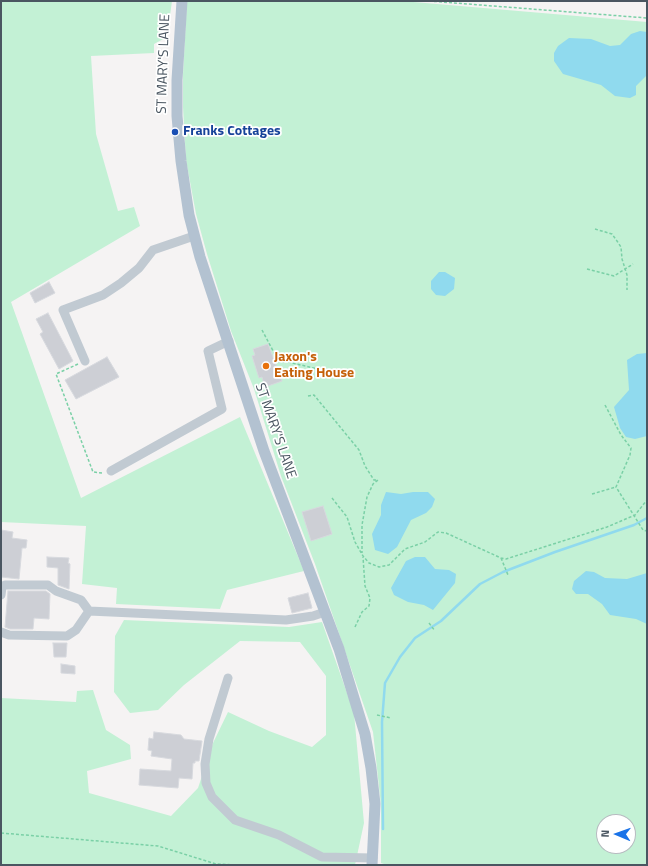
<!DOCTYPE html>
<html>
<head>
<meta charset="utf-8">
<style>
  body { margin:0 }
  #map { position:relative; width:648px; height:866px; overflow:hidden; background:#f5f3f3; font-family:"Titillium Web",sans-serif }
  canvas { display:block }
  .frame { position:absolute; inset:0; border:2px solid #4a5661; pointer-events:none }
  .north { position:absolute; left:596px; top:814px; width:40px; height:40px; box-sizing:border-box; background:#fff; border:1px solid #b7bbc0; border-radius:50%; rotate:272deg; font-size:11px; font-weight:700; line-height:16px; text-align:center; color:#4a5661 }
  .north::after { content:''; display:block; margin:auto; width:14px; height:18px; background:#1a73e8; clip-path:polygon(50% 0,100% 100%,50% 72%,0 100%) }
</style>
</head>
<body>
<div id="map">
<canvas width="648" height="866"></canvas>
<div class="frame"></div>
<div class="north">N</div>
</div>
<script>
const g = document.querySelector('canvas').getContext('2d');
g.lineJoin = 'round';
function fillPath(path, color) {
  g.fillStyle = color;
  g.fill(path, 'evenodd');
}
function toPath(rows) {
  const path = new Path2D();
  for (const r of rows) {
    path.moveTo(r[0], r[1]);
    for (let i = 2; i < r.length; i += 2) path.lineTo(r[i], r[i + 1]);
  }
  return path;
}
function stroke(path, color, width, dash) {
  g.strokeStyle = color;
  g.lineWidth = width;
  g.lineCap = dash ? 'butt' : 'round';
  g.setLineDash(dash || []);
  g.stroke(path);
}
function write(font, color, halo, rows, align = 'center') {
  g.font = font + ' "Titillium Web",sans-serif';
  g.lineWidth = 3.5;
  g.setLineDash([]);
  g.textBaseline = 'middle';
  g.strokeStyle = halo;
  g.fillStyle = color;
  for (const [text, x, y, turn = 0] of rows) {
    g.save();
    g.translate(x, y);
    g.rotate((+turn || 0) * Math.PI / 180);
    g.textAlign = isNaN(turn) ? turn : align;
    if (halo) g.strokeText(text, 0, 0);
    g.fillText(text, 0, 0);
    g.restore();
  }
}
const green = toPath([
  [1,1,172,1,167,37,154,44,154,53,91,56,96,134,118,211,134,207,140,226,11,302,81,498,240,417,304,571,227,590,220,609,116,604,117,588,82,584,86,526,1,522],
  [187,1,402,1,647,22,647,865,387,865,381,863,381,805,373,732,315,564,281,476,254,389,231,331,207,254,196,214,186,160,183,107,183,74],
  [604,822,628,822,628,846,604,846],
  [124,620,289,627,322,622,354,713,364,823,355,865,1,865,1,698,76,702,77,691,93,690,106,730,130,745,131,759,87,771,89,793,171,816,198,788,213,743,228,712,269,731,312,747,326,735,326,676,300,642,240,641,184,685,158,710,130,713,114,692,115,636]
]);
const water = toPath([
  [640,31,647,32,647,75,636,86,636,95,630,98,615,96,601,85,563,74,554,61,554,53,558,46,569,38,591,39,610,46,620,45,631,34],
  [439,272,445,272,455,278,454,289,445,296,436,295,431,289,431,281],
  [647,353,647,436,635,439,626,437,620,428,614,407,629,390,627,360,637,354],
  [386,492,401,494,413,492,428,492,435,499,432,507,426,513,411,520,397,547,388,554,375,550,372,534,381,515,381,505],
  [415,557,425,557,435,569,449,570,456,574,455,583,433,610,424,605,408,602,394,595,391,588,406,561],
  [586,571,594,572,605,578,627,579,647,573,647,624,636,619,610,615,602,604,588,594,576,594,572,589,574,581]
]);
const stream = toPath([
  [383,829,382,722,385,683,400,657,415,638,441,621,480,584,503,572,555,552,634,525,647,518]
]);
const building = toPath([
  [49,282,55,293,35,303,30,293,49,282],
  [48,313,73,361,59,369,40,334,43,332,36,319,48,313],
  [268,344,282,381,265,387,262,377,259,378,252,356,255,355,253,349,268,344],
  [107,357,119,377,76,399,65,380,107,357],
  [323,506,332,534,311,541,302,512,323,506],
  [1,530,13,532,12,538,27,540,26,548,22,548,19,579,1,577,1,530],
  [47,557,69,558,68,563,70,564,69,589,58,585,58,568,47,567,47,557],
  [8,591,46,591,50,594,49,619,34,618,33,629,10,629,5,627,8,591],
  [308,593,312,608,292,613,288,598,308,593],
  [53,643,67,643,66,657,54,657,53,643],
  [61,664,75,666,75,674,61,673,61,664],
  [154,732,181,735,184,739,202,741,199,761,195,761,195,763,193,763,192,779,179,778,178,788,139,785,140,769,171,771,172,759,151,756,152,751,148,750,149,738,153,739,154,732]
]);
const path = toPath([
  [429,1,647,18],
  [595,229,612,234,617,241,621,247,622,259,627,275,627,290],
  [587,269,614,276,633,264],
  [262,330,279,362,288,362,348,376],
  [78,364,56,374,93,472,102,473],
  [308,396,314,395,359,450,365,466,374,480,378,480,373,484,367,497,362,525,362,553],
  [605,405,621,435,631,448,630,455,616,487,643,530,647,531],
  [592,494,616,487],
  [332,498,347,517,355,542,363,556,369,563,379,567,389,565,405,549,425,542,438,532,446,533,501,558,506,559,607,527,635,515,647,500],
  [501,558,508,575],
  [429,623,435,631],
  [355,627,362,612,369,606,370,598,365,586,363,557],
  [377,715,391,718],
  [1,833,158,846,216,864,238,865]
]);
const minor = toPath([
  [85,361,63,310,103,295,121,283,139,268,153,250,194,236],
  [111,471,222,409,208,351,229,341],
  [1,595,2,587,5,585,48,585,56,591,81,600,89,611],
  [89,611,286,620,313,616,325,612],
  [1,632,9,635,67,636,76,630,89,611],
  [228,678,209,739,205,764,206,783,212,797,235,820,279,835,322,857,373,858]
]);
const major = toPath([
  [182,1,177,80,177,116,181,161,189,215,200,257,264,451,339,649,365,734,371,768,375,804,372,865]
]);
const markers = [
  [175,132,4,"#1a4fb4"],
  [266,366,4,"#e8710a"]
];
const streetNames = [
  ["ST MARY'S LANE",164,64,-88],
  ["ST MARY'S LANE",275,431,71]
];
const transitNames = [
  ["Franks Cottages",183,132]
];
const foodNames = [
  ["Jaxon's",274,358],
  ["Eating House",274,374]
];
fillPath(green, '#c3f1d5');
fillPath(water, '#90daee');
stroke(stream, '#90daee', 2.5);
fillPath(building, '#cdcfd5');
stroke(building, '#d7d9de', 1);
stroke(path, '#7ad0a6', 1.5, [3, 2]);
stroke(minor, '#c1cad2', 9);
stroke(major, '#b3c2d1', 11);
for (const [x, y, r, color] of markers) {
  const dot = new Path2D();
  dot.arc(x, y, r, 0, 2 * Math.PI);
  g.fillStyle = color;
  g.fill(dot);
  stroke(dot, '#fff', 1.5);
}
write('14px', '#4a5661', '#fff', streetNames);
write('bold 14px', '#164399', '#fff', transitNames, 'left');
write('bold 14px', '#c56008', '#fff', foodNames, 'left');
</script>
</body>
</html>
